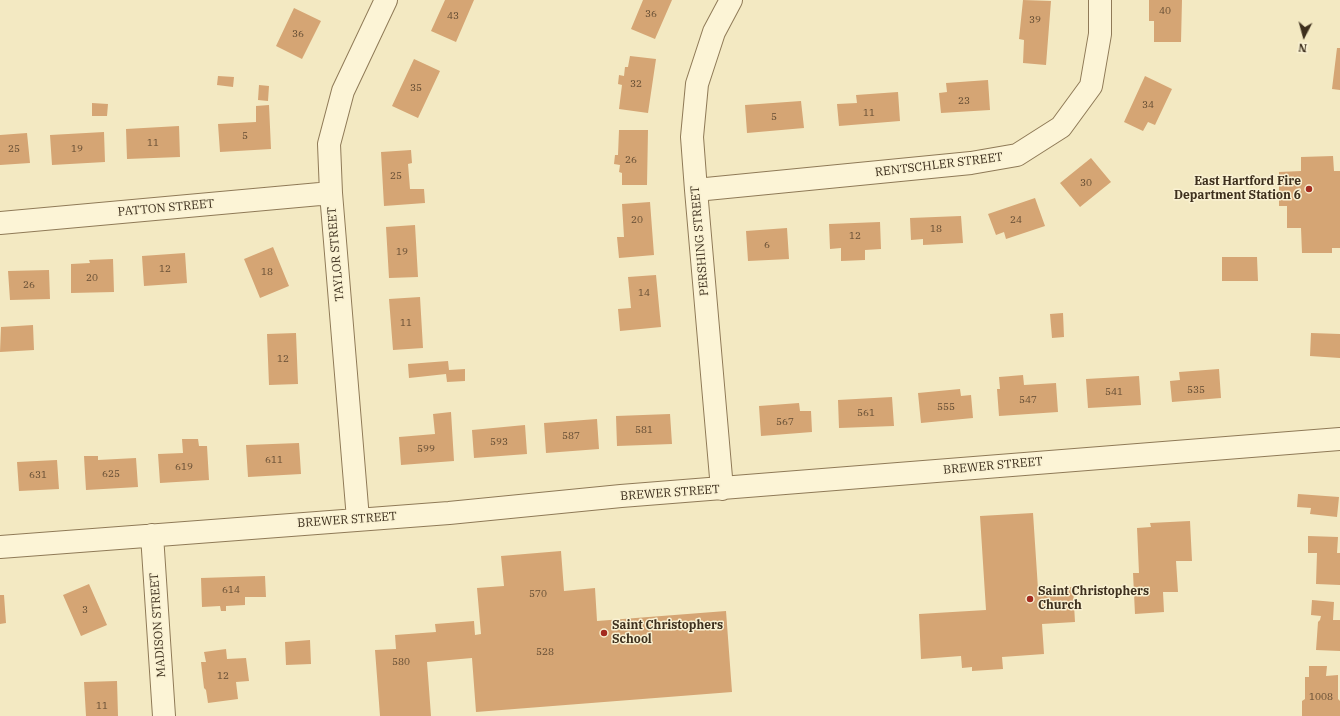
<!DOCTYPE html>
<html>
<head>
<meta charset="utf-8">
<style>
  body { margin:0 }
  #map { position:relative; width:1340px; height:716px; overflow:hidden; background:#f3e9c2; font-family:"IBM Plex Serif",serif }
  canvas { display:block }
  .north { position:absolute; left:1284px; top:16px; width:40px; height:40px; -webkit-text-stroke:3px #f9f1d2; paint-order:stroke; rotate:186deg; font-size:11px; font-weight:700; line-height:16px; text-align:center; color:#3d2f1d }
  .north::after { content:''; display:block; margin:auto; width:14px; height:18px; background:#3d2f1d; clip-path:polygon(50% 0,100% 100%,50% 72%,0 100%) }
</style>
</head>
<body>
<div id="map">
<canvas width="1340" height="716"></canvas>
<div class="north">N</div>
</div>
<script>
const g = document.querySelector('canvas').getContext('2d');
g.lineJoin = 'round';
function fillPath(path, color) {
  g.fillStyle = color;
  g.fill(path, 'evenodd');
}
function toPath(rows) {
  const path = new Path2D();
  for (const r of rows) {
    path.moveTo(r[0], r[1]);
    for (let i = 2; i < r.length; i += 2) path.lineTo(r[i], r[i + 1]);
  }
  return path;
}
function stroke(path, color, width, dash) {
  g.strokeStyle = color;
  g.lineWidth = width;
  g.lineCap = dash ? 'butt' : 'round';
  g.setLineDash(dash || []);
  g.stroke(path);
}
function write(font, color, halo, rows, align = 'center') {
  g.font = font + ' "IBM Plex Serif",serif';
  g.lineWidth = 3;
  g.setLineDash([]);
  g.textBaseline = 'middle';
  g.strokeStyle = halo;
  g.fillStyle = color;
  for (const [text, x, y, turn = 0] of rows) {
    g.save();
    g.translate(x, y);
    g.rotate((+turn || 0) * Math.PI / 180);
    g.textAlign = isNaN(turn) ? turn : align;
    if (halo) g.strokeText(text, 0, 0);
    g.fillText(text, 0, 0);
    g.restore();
  }
}
const building = toPath([
  [445,0,474,0,456,42,431,31],
  [643,0,672,0,655,39,631,29],
  [1023,0,1051,1,1046,65,1023,63,1024,40,1019,39],
  [1149,0,1182,0,1181,42,1154,42,1154,21,1149,21],
  [294,8,321,21,302,59,276,46],
  [1337,48,1340,48,1340,90,1332,89],
  [630,56,656,59,648,113,619,109,622,85,618,84,619,75,624,76,625,67,628,67],
  [414,59,440,71,418,118,392,106],
  [218,76,234,77,233,87,217,85],
  [1145,76,1172,89,1155,125,1148,122,1143,131,1124,122],
  [988,80,990,110,941,113,939,93,947,92,946,83],
  [259,85,269,86,268,101,258,100],
  [898,92,900,121,839,126,837,104,857,103,856,95],
  [801,101,804,128,747,133,745,105],
  [92,103,108,104,107,116,92,116],
  [269,105,271,149,220,152,218,124,256,122,256,106],
  [179,126,180,157,127,159,126,129],
  [619,130,648,130,647,185,622,185,622,173,619,172,620,165,614,164,615,155,618,155],
  [104,132,105,162,52,165,50,135],
  [27,133,30,163,0,165,0,135],
  [411,150,412,163,408,164,410,189,424,189,425,203,384,206,381,152],
  [1333,156,1334,171,1340,171,1340,248,1332,248,1332,253,1302,253,1301,228,1287,228,1287,206,1279,206,1279,172,1301,171,1301,157],
  [1091,158,1111,182,1080,207,1060,183],
  [1035,198,1045,226,1006,239,1004,232,996,235,988,214],
  [650,202,654,255,619,258,617,237,624,237,622,204],
  [961,216,963,243,923,245,923,239,911,240,910,218],
  [880,222,881,249,865,250,865,260,841,261,841,248,830,249,829,224],
  [415,225,418,277,389,278,386,227],
  [787,228,789,259,748,261,746,231],
  [273,247,289,286,260,298,244,259],
  [185,253,187,283,144,286,142,256],
  [1222,257,1257,257,1258,281,1222,281],
  [113,259,114,292,71,293,71,264,90,263,89,260],
  [49,270,50,299,10,300,8,271],
  [656,275,661,327,620,331,618,309,631,308,628,277],
  [420,297,423,348,393,350,389,299],
  [1063,313,1064,337,1052,338,1050,314],
  [33,325,34,350,0,352,1,327],
  [296,333,298,384,269,385,267,334],
  [1311,333,1340,334,1340,358,1310,356],
  [448,361,449,370,465,369,465,381,447,382,446,374,409,378,408,364],
  [1219,369,1221,398,1172,402,1170,381,1180,380,1179,372],
  [1023,375,1024,385,1056,383,1058,412,999,416,997,389,1000,389,999,377],
  [1139,376,1141,405,1088,408,1086,379],
  [960,389,961,396,971,395,973,418,921,423,918,393],
  [892,397,894,426,839,428,838,400],
  [799,403,800,411,811,411,812,432,761,436,759,406],
  [451,412,454,461,401,465,399,437,435,434,433,414],
  [670,414,672,444,617,446,616,416],
  [597,419,599,449,546,453,544,423],
  [525,425,527,454,474,458,472,430],
  [182,439,198,439,199,446,207,446,209,480,160,483,158,454,183,453],
  [299,443,301,474,248,477,246,445],
  [84,456,98,456,98,460,136,458,138,487,86,490],
  [57,460,59,489,19,491,17,462],
  [1298,494,1339,497,1337,517,1310,514,1311,508,1297,507],
  [1033,513,1038,589,1073,587,1075,622,1042,624,1044,654,1002,657,1003,669,972,671,972,667,962,668,961,656,921,659,919,614,986,610,980,516],
  [1190,521,1192,561,1176,561,1178,592,1163,592,1164,612,1135,614,1133,573,1139,573,1137,528,1151,527,1150,523],
  [1308,536,1338,537,1337,553,1340,553,1340,585,1316,584,1317,553,1308,553],
  [561,551,564,591,595,588,597,621,726,611,732,692,476,712,472,658,427,662,431,716,380,716,375,650,396,649,395,635,436,632,435,624,474,621,475,635,481,634,477,588,504,586,501,556],
  [265,576,266,597,245,597,245,605,226,606,226,611,221,611,220,606,202,607,201,578],
  [89,584,107,625,81,636,63,595],
  [0,595,4,595,6,623,0,624],
  [1312,600,1334,602,1333,620,1340,620,1340,651,1316,650,1318,622,1320,620,1321,616,1311,615],
  [310,640,311,664,286,665,285,642],
  [226,649,227,659,246,658,249,681,236,682,238,699,208,703,206,690,204,688,201,662,206,662,204,652],
  [1309,666,1327,666,1326,676,1338,675,1338,699,1340,701,1340,716,1302,716,1302,701,1305,699,1305,677,1309,677],
  [117,681,118,716,86,716,84,682]
]);
const minor = toPath([
  [696,190,971,163,1017,155,1061,127,1091,86,1100,34,1100,0],
  [0,223,331,193],
  [722,489,696,190,692,137,697,84,714,32,731,0],
  [358,519,331,193,329,144,343,91,386,0],
  [152,535,164,716],
  [0,547,449,513,621,496,1340,439]
]);
const markers = [
  [1309,189,4,"#a42b20"],
  [1030,599,4,"#a42b20"],
  [604,633,4,"#a42b20"]
];
const numberNames = [
  ["40",1165,11],
  ["36",651,14],
  ["43",453,16],
  ["39",1035,20],
  ["36",298,34],
  ["32",636,84],
  ["35",416,88],
  ["23",964,101],
  ["34",1148,105],
  ["11",869,113],
  ["5",774,117],
  ["5",245,136],
  ["11",153,143],
  ["25",14,149],
  ["19",77,149],
  ["26",631,160],
  ["25",396,176],
  ["30",1086,183],
  ["20",637,220],
  ["24",1016,220],
  ["18",936,229],
  ["12",855,236],
  ["6",767,245],
  ["19",402,252],
  ["12",165,269],
  ["18",267,272],
  ["20",92,278],
  ["26",29,285],
  ["14",644,293],
  ["11",406,323],
  ["12",283,359],
  ["535",1196,390],
  ["541",1114,392],
  ["547",1028,400],
  ["555",946,407],
  ["561",866,413],
  ["567",785,422],
  ["581",644,430],
  ["587",571,436],
  ["593",499,442],
  ["599",426,449],
  ["611",274,460],
  ["619",184,467],
  ["625",111,474],
  ["631",38,475],
  ["614",231,590],
  ["570",538,594],
  ["3",85,610],
  ["528",545,652],
  ["580",401,662],
  ["12",223,676],
  ["1008",1321,697],
  ["11",102,706]
];
const streetNames = [
  ["RENTSCHLER STREET",939,165,-7],
  ["PATTON STREET",166,208,-5],
  ["PERSHING STREET",700,241,-95],
  ["TAYLOR STREET",336,254,-95],
  ["BREWER STREET",993,466,-5],
  ["BREWER STREET",670,493,-4],
  ["BREWER STREET",347,520,-4],
  ["MADISON STREET",158,625,-94]
];
const poiNames = [
  ["East Hartford Fire",1301,182,"right"],
  ["Department Station 6",1301,196,"right"],
  ["Saint Christophers",1038,592],
  ["Church",1038,606],
  ["Saint Christophers",612,626],
  ["School",612,640]
];
fillPath(building, '#d5a574');
stroke(minor, '#8f7a57', 24);
stroke(minor, '#fcf4d6', 22);
for (const [x, y, r, color] of markers) {
  const dot = new Path2D();
  dot.arc(x, y, r, 0, 2 * Math.PI);
  g.fillStyle = color;
  g.fill(dot);
  stroke(dot, '#f9f1d2', 1.5);
}
write('10px', '#634c33', null, numberNames);
write('12px', '#3d2f1d', '#f9f1d2', streetNames);
write('bold 12px', '#3d2f1d', '#f9f1d2', poiNames, 'left');
</script>
</body>
</html>
